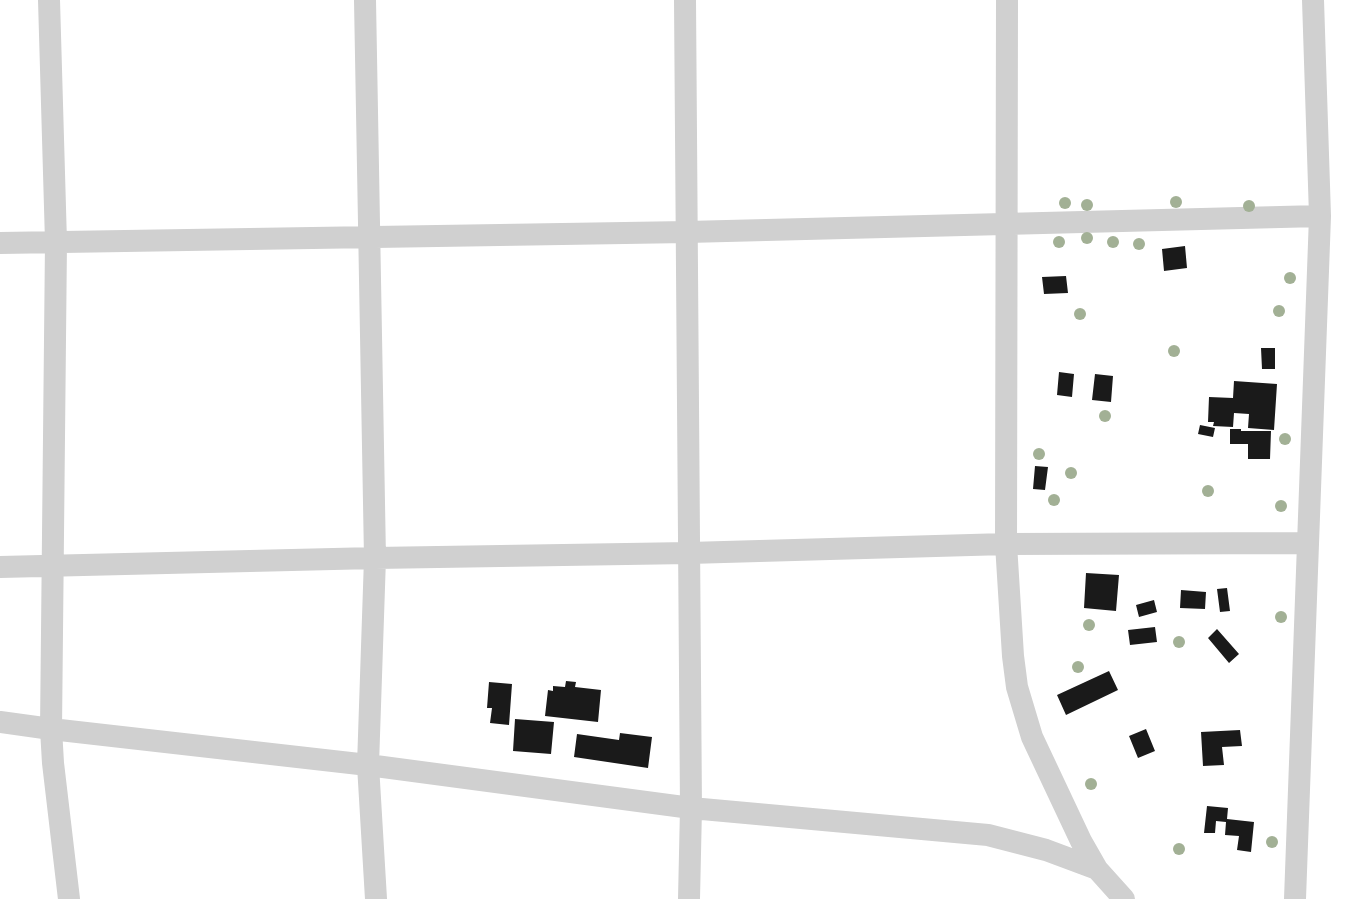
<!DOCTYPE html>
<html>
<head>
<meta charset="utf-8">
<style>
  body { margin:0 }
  canvas { display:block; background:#fff }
</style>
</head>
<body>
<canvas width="1346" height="899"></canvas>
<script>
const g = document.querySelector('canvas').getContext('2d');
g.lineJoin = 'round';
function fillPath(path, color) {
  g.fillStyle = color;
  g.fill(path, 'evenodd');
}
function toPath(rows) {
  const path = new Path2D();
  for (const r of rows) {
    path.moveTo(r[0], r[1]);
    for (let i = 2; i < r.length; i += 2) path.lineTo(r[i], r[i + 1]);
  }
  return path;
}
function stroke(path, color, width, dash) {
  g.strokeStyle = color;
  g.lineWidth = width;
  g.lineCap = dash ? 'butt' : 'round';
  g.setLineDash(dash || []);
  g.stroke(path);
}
const building = toPath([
  [1185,246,1187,268,1164,271,1162,249],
  [1066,276,1068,293,1044,294,1042,277],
  [1261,348,1275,348,1275,369,1262,369],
  [1059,372,1074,374,1072,397,1057,395],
  [1095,374,1113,376,1111,402,1092,400],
  [1234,381,1277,384,1274,430,1248,428,1249,414,1234,413,1233,427,1213,426,1214,422,1208,422,1209,397,1233,398],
  [1200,425,1215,428,1213,437,1198,434],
  [1230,429,1241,429,1241,431,1271,431,1270,459,1248,459,1248,444,1230,444],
  [1035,466,1048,467,1045,490,1033,489],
  [1086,573,1119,575,1116,611,1084,608],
  [1227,588,1230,611,1220,612,1217,589],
  [1181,590,1206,592,1205,609,1180,608],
  [1154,600,1157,612,1139,617,1136,605],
  [1155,627,1157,642,1130,645,1128,630],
  [1217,629,1239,654,1229,663,1208,638],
  [1109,671,1118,690,1066,715,1057,695],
  [566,681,576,682,575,687,601,690,598,722,545,716,548,690,553,691,553,686,565,687],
  [489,682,512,684,509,725,490,723,492,708,487,708],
  [515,719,554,722,551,754,513,751],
  [1146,729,1155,751,1138,758,1129,736],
  [1240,730,1242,746,1222,747,1224,765,1203,766,1201,732],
  [620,733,652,737,648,768,574,757,577,734,619,740],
  [1207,806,1228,808,1227,819,1254,822,1251,852,1237,850,1239,836,1225,835,1226,822,1216,821,1215,833,1204,833]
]);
const minor = toPath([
  [49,0,56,242,51,729,53,763,69,899],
  [365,0,375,558,368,765,376,899],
  [685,0,691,808,689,899],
  [1007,0,1006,544,1013,656,1017,687,1032,737,1081,841,1097,869,1124,899],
  [0,243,687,232,1320,216],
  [0,567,375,558,689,553,1006,544,1308,543],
  [0,722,51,729,368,765,691,808,988,835,1046,850,1097,869],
  [1295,899,1320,216,1313,0]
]);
const trees = [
  [1176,202],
  [1065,203],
  [1087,205],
  [1249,206],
  [1087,238],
  [1059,242],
  [1113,242],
  [1139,244],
  [1290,278],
  [1279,311],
  [1080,314],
  [1174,351],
  [1105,416],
  [1285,439],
  [1039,454],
  [1071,473],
  [1208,491],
  [1054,500],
  [1281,506],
  [1281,617],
  [1089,625],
  [1179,642],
  [1078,667],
  [1091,784],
  [1272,842],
  [1179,849]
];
fillPath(building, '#1a1a1a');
stroke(minor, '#d0d0d0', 22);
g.fillStyle = '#a2b095';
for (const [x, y] of trees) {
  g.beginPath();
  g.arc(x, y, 6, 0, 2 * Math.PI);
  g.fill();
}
</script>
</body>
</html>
